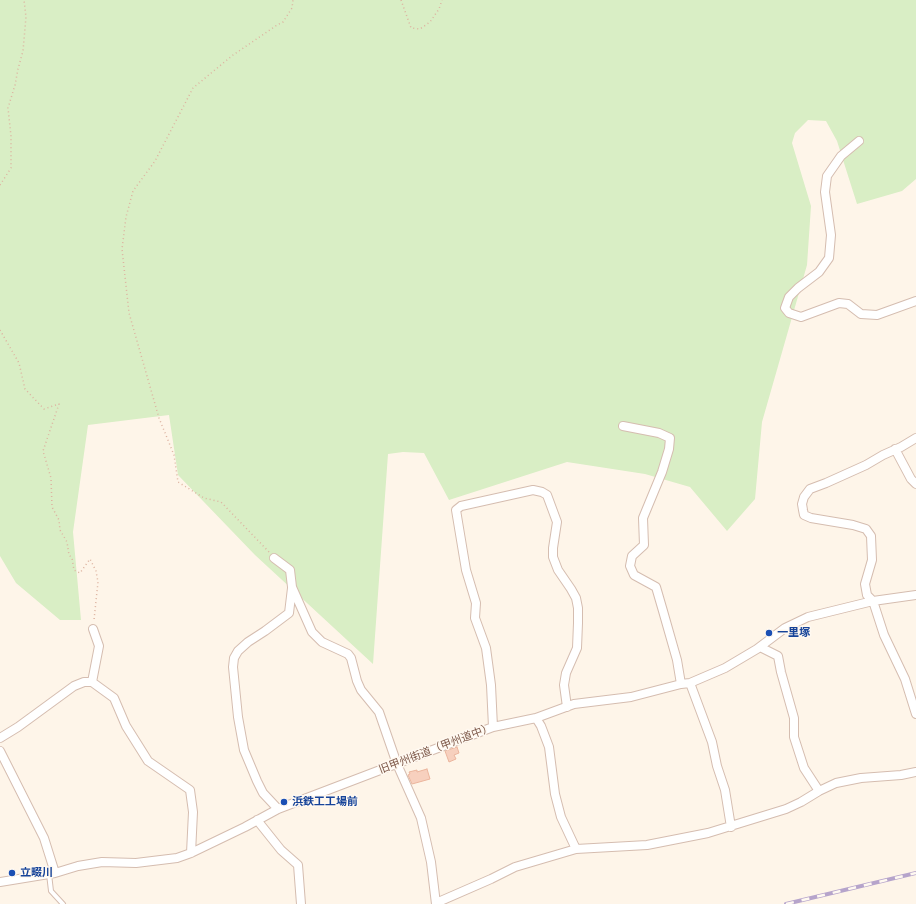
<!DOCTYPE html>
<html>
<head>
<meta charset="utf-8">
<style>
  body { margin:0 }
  canvas { display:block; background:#fef5e9 }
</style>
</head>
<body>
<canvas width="916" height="904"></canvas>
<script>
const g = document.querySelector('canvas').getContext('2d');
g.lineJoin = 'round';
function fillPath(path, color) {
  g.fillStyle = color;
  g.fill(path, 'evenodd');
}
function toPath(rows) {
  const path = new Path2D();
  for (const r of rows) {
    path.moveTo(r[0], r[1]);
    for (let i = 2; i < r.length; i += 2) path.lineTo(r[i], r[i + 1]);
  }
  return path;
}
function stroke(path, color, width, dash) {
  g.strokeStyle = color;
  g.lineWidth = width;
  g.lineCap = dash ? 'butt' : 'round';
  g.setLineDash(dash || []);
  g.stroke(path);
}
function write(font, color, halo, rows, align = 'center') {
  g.font = font + ' Helvetica,"Noto Sans JP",sans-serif';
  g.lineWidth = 3;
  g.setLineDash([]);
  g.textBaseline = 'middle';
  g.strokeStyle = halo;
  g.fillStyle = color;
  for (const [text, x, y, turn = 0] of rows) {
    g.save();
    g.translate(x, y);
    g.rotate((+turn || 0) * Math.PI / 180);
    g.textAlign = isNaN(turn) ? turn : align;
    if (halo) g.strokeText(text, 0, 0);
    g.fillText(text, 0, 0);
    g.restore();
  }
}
const green = toPath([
  [0,0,916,0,916,179,902,191,857,204,837,141,826,121,808,120,795,133,792,143,811,206,807,265,762,422,755,499,727,531,690,487,645,474,567,462,449,500,424,453,403,452,388,454,373,664,255,555,178,475,169,415,88,425,73,532,81,620,60,620,16,583,0,556]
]);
const building = toPath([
  [457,747,459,753,454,755,456,759,449,762,445,751,457,747],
  [427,769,430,779,412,784,408,775,410,774,409,772,417,770,417,772,427,769]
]);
const path = toPath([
  [401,0,411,28,420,29,430,22,439,9,442,0],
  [0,185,11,168,11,136,8,108,15,85,18,69,23,51,26,17,24,0],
  [0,330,19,363,25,389,44,409,59,404,43,451,51,478,52,507,59,520,60,530,67,542,69,555,72,558,74,570,80,573,90,559,96,571,98,582,94,620],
  [269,552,221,502,204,498,178,482,174,455,159,418,129,313,122,249,126,217,133,191,155,161,193,88,233,55,277,25,283,22,292,8,293,0]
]);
const service = toPath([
  [49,874,51,891,63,904]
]);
const minor = toPath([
  [859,141,841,156,827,176,825,192,831,235,829,258,819,272,798,288,789,297,785,308,789,313,801,317,839,303,848,304,861,314,877,315,916,301],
  [623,426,659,433,670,438,669,449,662,472,643,518,644,545,632,556,630,566,634,575,656,587,663,611,677,660,681,684],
  [916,438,901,447,883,455,866,465,826,483,810,489,804,497,802,504,803,510,804,515,811,518,853,525,866,529,871,536,872,560,865,584,867,595,873,601,884,635,905,679,916,714],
  [895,449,911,479,916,484],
  [274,558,290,570,292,587,312,632,322,642,348,654,351,658,357,681,361,690,379,712,397,764,421,818,431,862,436,904],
  [760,647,778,656,781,672,794,718,794,737,804,768,819,791],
  [92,682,99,646,93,629],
  [690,683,712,742,717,766,725,790,731,827],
  [536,718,541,726,549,747,555,794,561,817,576,849],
  [493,727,491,685,486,648,475,618,476,603,466,570,456,510,461,506,533,490,542,492,547,495,557,522,553,548,553,557,558,570,571,589,576,598,578,608,578,623,577,648,566,673,564,685,567,707],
  [0,738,18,727,74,686,84,682,92,682,114,698,126,726,148,761,190,790,193,812,191,853],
  [0,751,44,838,55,873],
  [278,809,263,793,257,781,244,750,238,717,233,667,234,658,238,651,248,642,265,631,289,613,292,588],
  [257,820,281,850,298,865,301,904],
  [0,882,55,873,78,866,102,862,136,863,177,858,191,853,245,827,278,809,493,727,536,718,574,704,631,697,681,684,690,683,725,668,757,649,785,628,808,617,873,601,916,595],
  [436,903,491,879,515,867,576,849,647,845,708,833,786,809,801,802,819,791,836,783,861,778,901,775,916,772]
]);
const rail = toPath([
  [786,904,916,873]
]);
const markers = [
  [769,633,4,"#1a4fb4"],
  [284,802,4,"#1a4fb4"],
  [12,873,4,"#1a4fb4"]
];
const transitNames = [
  ["一里塚",777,633],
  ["浜鉄工工場前",292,802],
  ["立畷川",20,873]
];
const streetNames = [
  ["旧甲州街道（甲州道中）",436,749,-21]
];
fillPath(green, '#d9eec5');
fillPath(building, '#f7d0be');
stroke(building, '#ebb59d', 1);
stroke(service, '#d5bdb0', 6);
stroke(minor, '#d5bdb0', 10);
stroke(path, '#ddb3a0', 1.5, [1, 3]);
stroke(service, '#fff', 4);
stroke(minor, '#fff', 8);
stroke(rail, '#b6a4cb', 4);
stroke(rail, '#fff9f1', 2.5, [8]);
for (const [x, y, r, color] of markers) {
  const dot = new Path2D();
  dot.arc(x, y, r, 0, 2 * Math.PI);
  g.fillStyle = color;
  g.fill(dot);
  stroke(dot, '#fff9f1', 1.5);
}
write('bold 11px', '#164399', '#fff9f1', transitNames, 'left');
write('11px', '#7d5849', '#fff9f1', streetNames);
</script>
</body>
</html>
